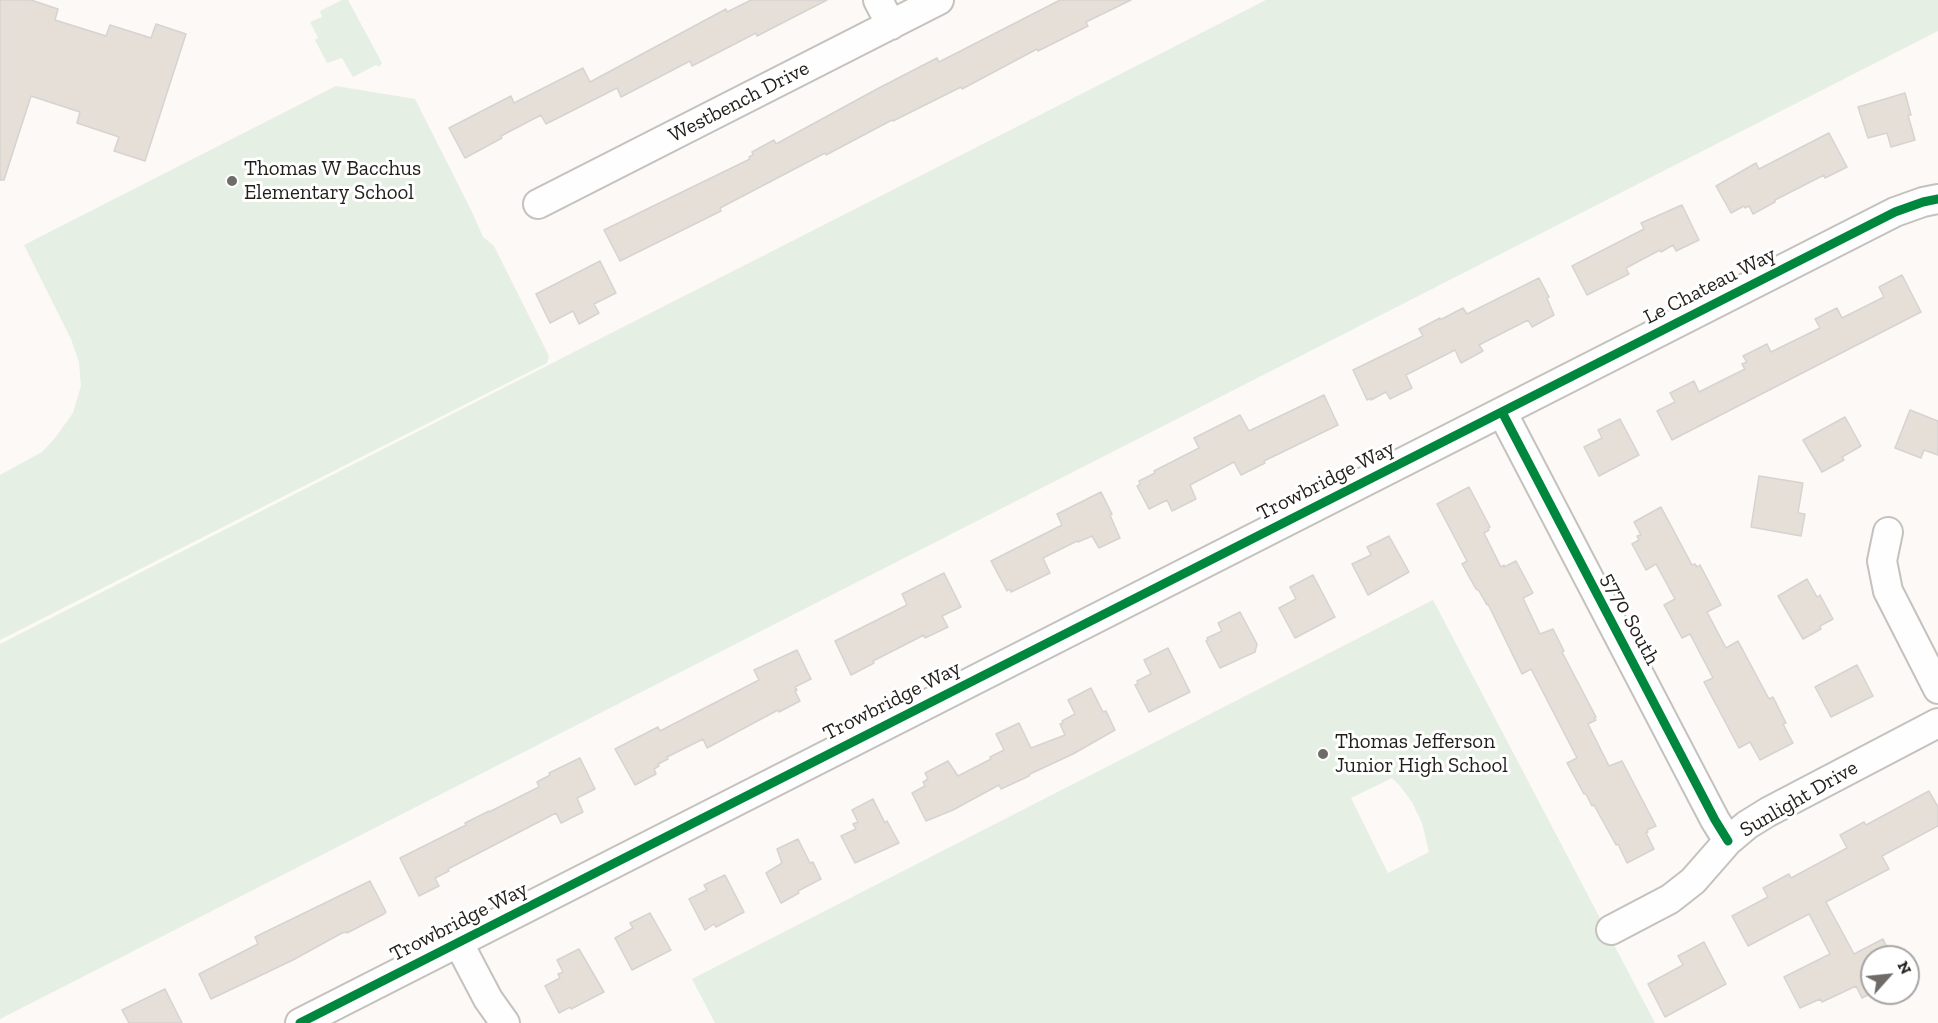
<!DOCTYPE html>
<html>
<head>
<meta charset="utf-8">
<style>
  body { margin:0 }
  #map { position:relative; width:1938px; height:1023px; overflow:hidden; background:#fcf9f6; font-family:"Zilla Slab",serif }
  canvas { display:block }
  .north { position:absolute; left:1860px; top:945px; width:60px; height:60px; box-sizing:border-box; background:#fff; border:2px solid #a7a5a4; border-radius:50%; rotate:63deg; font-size:16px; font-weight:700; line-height:24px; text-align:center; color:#221f1b }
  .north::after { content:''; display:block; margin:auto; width:21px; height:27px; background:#6e6b68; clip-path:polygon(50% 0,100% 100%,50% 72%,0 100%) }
</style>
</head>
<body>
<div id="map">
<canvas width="1938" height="1023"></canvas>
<div class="north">N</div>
</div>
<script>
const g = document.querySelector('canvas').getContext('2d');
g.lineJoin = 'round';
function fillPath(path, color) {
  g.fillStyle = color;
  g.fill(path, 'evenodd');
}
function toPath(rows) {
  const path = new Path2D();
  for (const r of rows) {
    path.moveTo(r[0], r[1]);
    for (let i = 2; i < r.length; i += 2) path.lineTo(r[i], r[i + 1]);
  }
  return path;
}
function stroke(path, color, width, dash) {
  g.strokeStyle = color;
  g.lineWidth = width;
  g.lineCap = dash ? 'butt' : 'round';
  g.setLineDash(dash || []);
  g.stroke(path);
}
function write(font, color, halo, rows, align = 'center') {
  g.font = font + ' "Zilla Slab",serif';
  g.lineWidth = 6;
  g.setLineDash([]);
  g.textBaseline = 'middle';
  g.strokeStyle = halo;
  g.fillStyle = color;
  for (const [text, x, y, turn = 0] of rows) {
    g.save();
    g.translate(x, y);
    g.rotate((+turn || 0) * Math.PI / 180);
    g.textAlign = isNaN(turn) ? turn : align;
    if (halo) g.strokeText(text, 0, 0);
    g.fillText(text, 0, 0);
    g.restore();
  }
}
const green = toPath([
  [342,0,348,0,382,63,379,67,376,65,353,77,342,58,327,63,315,40,318,38,310,22,322,17,320,11],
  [1266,0,1938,0,1938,31,0,1019,0,644],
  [336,86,415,99,472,212,483,237,494,246,549,356,547,363,0,640,0,475,42,452,55,438,73,413,81,386,79,362,71,339,24,245],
  [1433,600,1655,1023,715,1023,692,979],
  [1392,778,1400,786,1412,802,1422,823,1429,852,1388,873,1351,798]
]);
const building = toPath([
  [0,0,31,0,58,9,55,20,106,36,110,25,151,38,156,24,186,34,145,161,114,151,119,137,77,123,80,112,31,96,4,180,0,180,0,0],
  [751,0,827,0,757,36,756,33,692,66,690,61,621,97,617,88,546,124,541,115,501,136,502,138,465,158,449,128,511,96,514,103,583,68,590,82,726,9,727,12,751,0],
  [1060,0,1131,0,1086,22,1088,26,1038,51,1037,49,962,89,961,87,893,121,892,120,826,155,825,153,720,208,721,211,620,261,604,230,750,159,749,157,753,155,752,152,774,140,776,144,877,89,937,58,939,62,1060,0],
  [1905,93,1911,115,1908,115,1915,140,1891,147,1887,133,1868,138,1858,107,1905,93],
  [1829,133,1847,167,1825,178,1824,175,1775,200,1775,202,1753,214,1749,206,1745,208,1744,206,1731,213,1716,186,1756,163,1759,169,1829,133],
  [1682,205,1699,240,1676,251,1673,245,1661,252,1660,250,1626,268,1629,274,1587,295,1572,266,1644,229,1641,223,1682,205],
  [600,261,616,293,594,304,599,313,579,324,573,311,550,323,536,294,600,261],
  [1902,275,1921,312,1672,440,1657,411,1675,402,1670,393,1694,381,1699,392,1745,369,1742,364,1747,362,1743,356,1767,344,1771,352,1820,328,1815,319,1837,308,1842,318,1884,297,1879,287,1902,275],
  [1539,278,1549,297,1547,298,1554,315,1532,327,1528,320,1479,345,1483,351,1461,363,1455,350,1406,375,1412,388,1390,399,1386,392,1371,400,1371,398,1367,400,1353,370,1423,336,1419,329,1440,318,1440,320,1463,308,1467,314,1539,278],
  [1324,395,1338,425,1264,461,1265,463,1241,475,1234,462,1190,485,1196,499,1172,511,1167,500,1149,509,1137,486,1140,484,1139,481,1155,473,1154,471,1199,448,1194,438,1240,415,1249,431,1324,395],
  [1910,410,1938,421,1938,455,1924,450,1921,458,1895,448,1910,410],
  [1845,417,1861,446,1842,457,1844,460,1822,472,1803,440,1845,417],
  [1620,419,1639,455,1599,476,1584,447,1602,438,1598,430,1620,419],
  [1759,476,1803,483,1798,513,1805,514,1801,536,1751,527,1759,476],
  [1469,487,1490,527,1488,528,1489,530,1484,533,1501,567,1504,565,1504,567,1516,561,1533,593,1523,598,1540,634,1553,629,1564,651,1562,652,1596,717,1594,718,1596,720,1588,724,1609,766,1622,761,1656,826,1647,830,1648,832,1646,833,1654,849,1627,863,1618,844,1616,845,1594,805,1592,806,1586,794,1584,794,1567,763,1577,758,1531,669,1522,674,1488,604,1487,605,1479,591,1476,589,1462,564,1467,561,1437,504,1469,487],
  [1101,492,1112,514,1110,515,1120,538,1099,548,1092,536,1078,542,1077,541,1043,558,1050,573,1011,592,1010,589,1007,591,991,561,1062,525,1057,514,1101,492],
  [1661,507,1692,565,1695,564,1697,567,1700,565,1721,605,1707,612,1726,648,1738,641,1769,699,1773,697,1786,723,1783,724,1793,743,1760,760,1750,742,1739,748,1704,682,1713,678,1690,634,1682,638,1664,605,1675,599,1656,564,1646,570,1632,544,1639,540,1637,536,1641,535,1634,522,1661,507],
  [1389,536,1409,572,1368,595,1352,564,1371,555,1367,547,1389,536],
  [944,573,961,607,942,616,948,627,925,638,924,635,873,661,874,663,851,675,835,641,907,605,902,594,944,573],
  [1313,575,1335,617,1295,638,1279,608,1296,599,1290,587,1313,575],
  [1807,579,1817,597,1820,595,1833,619,1820,626,1821,629,1803,639,1778,596,1807,579],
  [1240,612,1257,644,1255,652,1220,668,1206,641,1208,640,1207,638,1222,631,1218,623,1240,612],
  [1168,648,1190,692,1149,712,1135,685,1138,684,1137,681,1151,674,1144,660,1168,648],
  [797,650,811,679,795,687,797,690,795,691,800,701,779,712,778,710,707,748,703,739,667,757,668,759,658,764,659,766,654,769,656,774,635,785,615,749,658,727,660,731,759,680,754,670,797,650],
  [1857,665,1873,696,1831,717,1815,687,1857,665],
  [1091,688,1103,712,1106,711,1115,730,1073,754,1030,774,1029,776,1001,789,999,785,953,810,926,821,912,793,925,786,923,782,928,779,925,773,948,761,958,776,991,759,990,757,1004,750,996,734,1019,723,1031,748,1065,735,1060,724,1063,723,1062,721,1075,714,1068,700,1091,688],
  [580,758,595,789,577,798,583,812,561,823,556,813,448,869,449,871,435,878,439,886,419,896,400,858,466,825,465,823,489,811,489,812,539,787,537,782,550,775,549,773,580,758],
  [1929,791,1938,807,1938,826,1882,856,1889,869,1826,902,1854,954,1883,939,1892,957,1872,957,1872,993,1862,998,1856,986,1822,1002,1820,999,1800,1008,1784,977,1830,954,1809,914,1748,946,1732,916,1768,897,1763,888,1789,874,1791,878,1847,848,1840,835,1864,822,1866,825,1929,791],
  [873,799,885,823,887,821,899,843,855,863,841,836,856,829,853,824,858,822,852,810,873,799],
  [798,839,810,863,813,862,821,879,798,891,799,893,781,903,766,873,782,863,777,849,798,839],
  [725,875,744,912,716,927,714,924,705,930,689,899,707,890,704,885,725,875],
  [370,881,386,912,384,914,347,933,347,932,342,933,293,960,211,999,199,974,258,944,255,937,370,881],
  [650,913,671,950,632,970,615,938,633,928,630,923,650,913],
  [1704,942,1726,984,1665,1017,1648,984,1683,965,1678,956,1704,942],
  [579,949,604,992,571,1009,570,1007,559,1013,545,986,560,978,558,974,563,972,557,960,579,949],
  [165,989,182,1023,129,1023,122,1010,165,989]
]);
const minor = toPath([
  [878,0,891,25],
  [538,204,939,0],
  [1502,412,1715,820,1728,841],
  [1888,532,1882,561,1888,591,1938,689],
  [1611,930,1670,899,1693,881,1728,841,1747,825,1768,812,1938,723],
  [458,942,488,999,505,1023],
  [300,1023,1895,212,1923,202,1938,199]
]);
const cycleway = toPath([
  [1502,412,1715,820,1728,841],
  [300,1023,1895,212,1923,202,1938,199]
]);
const markers = [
  [232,181,6,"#6e6b68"],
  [1323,754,6,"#6e6b68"]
];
const streetNames = [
  ["Westbench Drive",739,102,-27],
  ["Le Chateau Way",1710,286,-27],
  ["Trowbridge Way",1326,481,-27],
  ["5770 South",1630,619,62],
  ["Trowbridge Way",892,701,-27],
  ["Sunlight Drive",1799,799,-30],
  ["Trowbridge Way",459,922,-27]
];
const poiNames = [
  ["Thomas W Bacchus",244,169],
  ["Elementary School",244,193],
  ["Thomas Jefferson",1335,742],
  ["Junior High School",1335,766]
];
fillPath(green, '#e5efe3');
fillPath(building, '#e5dfd8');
stroke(building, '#d6d3d0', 1.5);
stroke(minor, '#c5c2be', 32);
stroke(minor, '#fffefe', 28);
stroke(cycleway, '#00873e', 9);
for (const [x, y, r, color] of markers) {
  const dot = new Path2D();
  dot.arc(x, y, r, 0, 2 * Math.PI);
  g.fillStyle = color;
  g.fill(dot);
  stroke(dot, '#fff', 2);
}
write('21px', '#221f1b', '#fff', streetNames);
write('21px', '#221f1b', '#fff', poiNames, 'left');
</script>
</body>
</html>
